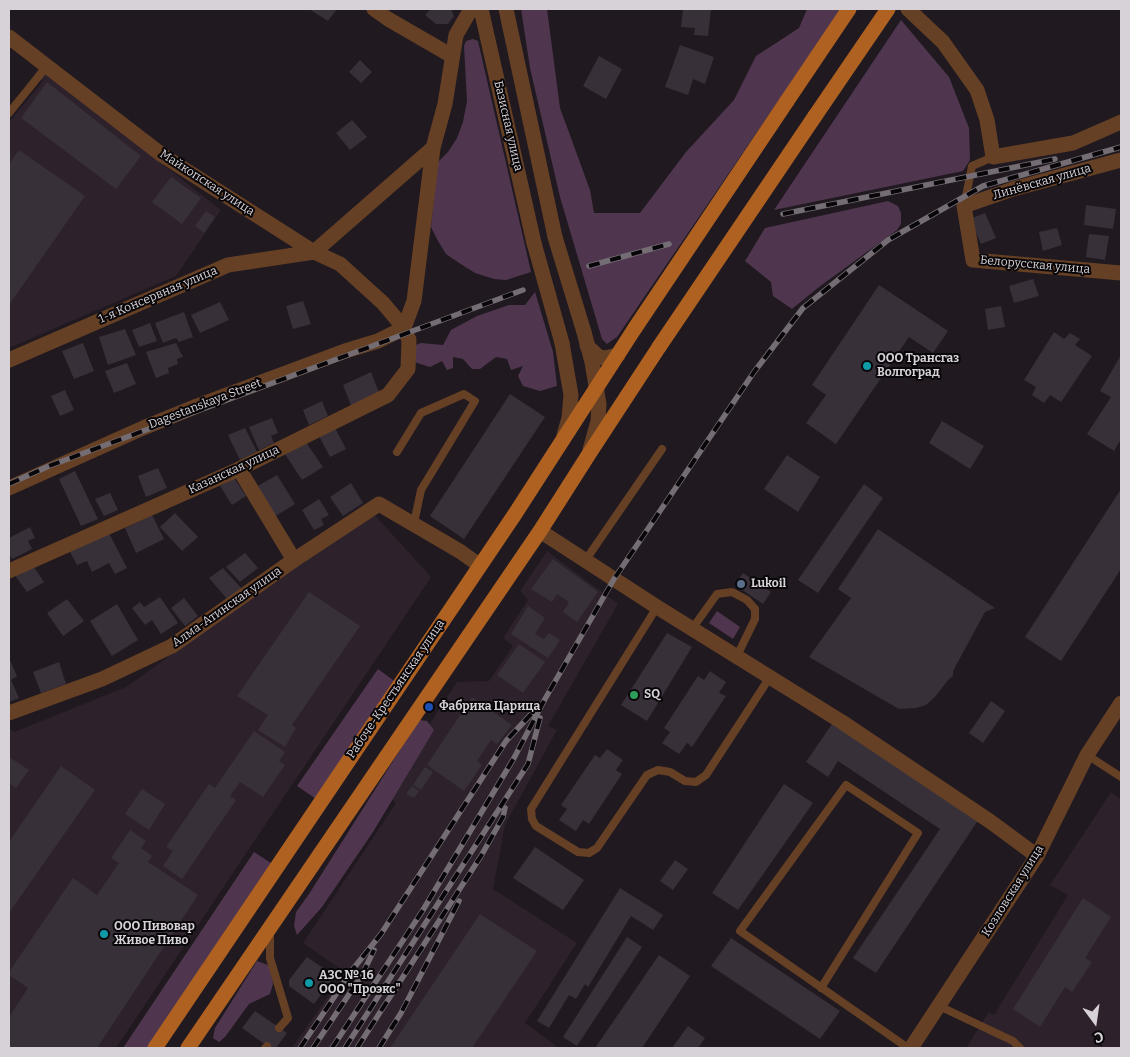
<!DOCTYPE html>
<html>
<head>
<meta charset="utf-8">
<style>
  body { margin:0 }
  #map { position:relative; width:1130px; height:1057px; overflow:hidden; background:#201920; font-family:Bitter,serif }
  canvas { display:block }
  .frame { position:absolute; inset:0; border:10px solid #d7d2d7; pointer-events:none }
  .north { position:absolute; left:1070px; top:997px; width:50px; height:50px; -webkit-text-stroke:4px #080608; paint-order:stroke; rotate:166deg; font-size:14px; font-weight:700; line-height:20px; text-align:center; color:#d7d2d7 }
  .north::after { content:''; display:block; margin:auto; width:18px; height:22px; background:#d7d2d7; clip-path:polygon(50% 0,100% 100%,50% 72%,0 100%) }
</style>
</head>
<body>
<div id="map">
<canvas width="1130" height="1057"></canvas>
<div class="frame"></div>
<div class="north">С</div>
</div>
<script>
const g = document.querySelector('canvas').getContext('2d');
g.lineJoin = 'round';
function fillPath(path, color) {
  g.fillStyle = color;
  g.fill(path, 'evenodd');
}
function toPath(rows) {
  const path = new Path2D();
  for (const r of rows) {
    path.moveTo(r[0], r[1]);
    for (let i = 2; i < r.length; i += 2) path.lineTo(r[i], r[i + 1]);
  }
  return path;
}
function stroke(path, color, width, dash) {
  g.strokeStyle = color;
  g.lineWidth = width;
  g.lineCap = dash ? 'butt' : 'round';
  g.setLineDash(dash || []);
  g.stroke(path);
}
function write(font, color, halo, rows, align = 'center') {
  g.font = font + ' Bitter,serif';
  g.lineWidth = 4;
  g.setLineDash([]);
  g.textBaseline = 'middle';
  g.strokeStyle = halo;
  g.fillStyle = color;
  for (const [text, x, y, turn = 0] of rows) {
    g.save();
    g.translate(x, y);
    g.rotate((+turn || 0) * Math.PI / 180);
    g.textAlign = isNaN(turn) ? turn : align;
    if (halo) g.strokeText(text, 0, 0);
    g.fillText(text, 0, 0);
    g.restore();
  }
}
const built = toPath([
  [39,68,221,210,176,276,9,348,9,122,43,81,34,74],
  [372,512,431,577,116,1048,9,1048,9,728,14,732,126,687],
  [547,551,618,604,548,726,557,730,505,825,493,889,577,943,525,1023,559,1048,292,1048,345,972,303,943,396,803,385,793,457,682,489,681,513,646,503,638,528,600,520,591],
  [1111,792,1121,799,1121,1048,966,1048,989,1012,994,1015,1068,895,1050,885]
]);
const green = toPath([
  [521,9,547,9,560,108,590,190,594,213,640,213,686,152,734,100,756,56,799,28,807,9,841,9,617,337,607,344,602,339,560,197,530,68],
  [901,20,949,77,969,128,970,160,963,171,774,210],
  [473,39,478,41,531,272,506,280,494,279,475,273,459,263,446,254,438,241,431,227,437,163,448,152,457,138,463,122,467,101,464,46,466,41],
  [888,201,898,206,901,213,901,224,897,230,819,287,792,309,773,296,771,282,745,261,765,228],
  [535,292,553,352,557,386,540,391,523,386,518,376,523,366,511,370,507,359,496,357,480,369,472,369,463,359,453,357,453,368,447,370,442,361,430,367,414,362,413,346,421,343,443,345,451,330,477,316,509,305,525,305],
  [717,611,740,627,733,639,709,623],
  [378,669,397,683,316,799,297,786],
  [419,720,427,721,434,730,373,832,322,907,297,935,294,926,296,912,309,894],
  [254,852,271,863,147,1048,123,1048],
  [257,961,268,965,272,973,273,984,270,994,249,1004,225,1037,219,1042,213,1038,215,1028]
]);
const building = toPath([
  [309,9,337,9,328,21],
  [431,9,451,9,454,16,448,24,436,24,425,15],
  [683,9,711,9,708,36,694,35,695,28,681,27],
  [680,45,714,57,705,84,693,79,688,95,665,87],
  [599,56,622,69,606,99,583,86],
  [360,60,372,72,361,83,349,72],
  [47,82,141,156,116,189,21,118],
  [352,120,367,137,350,150,336,133],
  [19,150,85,196,9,305,9,164],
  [171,177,201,198,182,224,152,202],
  [1086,205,1116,209,1113,229,1084,225],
  [206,211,215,217,204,233,195,226],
  [985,213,996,238,981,244,970,219],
  [1057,228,1062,245,1043,251,1039,232],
  [1089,234,1109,236,1105,260,1086,257],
  [1033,279,1039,296,1014,303,1009,286],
  [879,285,948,331,933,353,909,337,836,444,806,423,826,395,812,385],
  [303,301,311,324,293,329,286,306],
  [220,302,229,320,200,333,191,315],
  [1001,306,1005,327,988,330,985,309],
  [184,312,193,337,179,342,176,338,163,343,155,323],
  [150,323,157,341,139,347,132,330],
  [125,329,136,355,108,365,99,337],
  [1054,332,1064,339,1070,333,1080,339,1075,345,1092,356,1061,402,1050,395,1044,403,1032,395,1036,387,1024,380],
  [83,343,94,371,74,379,62,351],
  [176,343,183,357,177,359,178,364,168,368,169,373,156,378,146,352],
  [1121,355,1121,439,1114,451,1087,434,1111,397,1100,391],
  [127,363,136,384,114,393,105,371],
  [371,372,380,395,352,408,343,385],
  [65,390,74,410,60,416,51,396],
  [510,394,545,417,464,539,430,516],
  [322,401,328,416,309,425,303,410],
  [272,418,278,433,271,436,274,443,259,450,249,427],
  [942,421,984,446,970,469,929,443],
  [334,426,346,449,330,457,318,434],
  [245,428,257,452,240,460,228,435],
  [305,441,323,467,302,480,285,454],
  [787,455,820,477,798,512,764,489],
  [158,468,167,488,146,497,138,476],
  [75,471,98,519,81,526,59,479],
  [277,475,295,504,274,517,256,487],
  [234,478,246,496,232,505,220,486],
  [351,483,363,503,343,516,330,497],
  [864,484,883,498,818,593,798,580],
  [1121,489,1121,569,1061,661,1025,637],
  [110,493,118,510,104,516,95,499],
  [319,499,329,515,321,519,324,525,314,530,302,510],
  [175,513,198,537,182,551,160,527],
  [152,515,164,539,136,553,125,528],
  [30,527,35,538,28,541,32,549,12,559,9,553,9,538],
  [878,529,995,608,985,612,953,671,953,676,948,680,935,697,926,705,916,708,899,709,809,657,851,598,838,589],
  [109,533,127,568,115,574,109,563,92,572,87,561,77,565,69,550],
  [245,553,258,568,240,582,226,567],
  [553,559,598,592,577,622,563,612,569,602,557,594,552,602,531,589],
  [32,564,44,582,27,592,14,574],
  [223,568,242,589,228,600,209,578],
  [743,573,771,592,763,604,735,585],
  [309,592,360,626,292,725,296,728,285,747,258,730,268,715,237,696],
  [160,597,178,623,161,634,152,620,145,625,132,608,140,602,144,607],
  [184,598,198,616,185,626,171,608],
  [67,599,84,621,63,636,47,613],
  [117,604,138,640,112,656,90,621],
  [528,606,545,618,535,634,544,639,549,633,560,640,548,658,511,634],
  [667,633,692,647,647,721,621,705],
  [519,644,545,662,523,693,497,675],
  [9,658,17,676,11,680,19,698,9,702],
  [59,662,66,684,41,693,33,672],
  [710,671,726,682,719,693,726,696,692,747,687,743,679,754,662,743,670,732,664,728,698,676,704,680],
  [472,697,512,725,497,744,491,740,477,761,482,765,464,791,427,765],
  [991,701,1005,711,983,743,969,733],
  [834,721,979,819,876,973,853,958,940,829,838,761,828,777,806,762],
  [254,731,285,752,279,761,285,765,263,797,240,782,230,796,236,800,182,879,163,866,173,851,166,847,209,784,215,788],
  [607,749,623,760,616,770,622,774,589,824,583,820,576,831,559,820,567,809,561,805,595,755,600,758],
  [9,757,29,770,16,788,9,783],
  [61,766,95,790,9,913,9,842],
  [425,767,433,772,421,790,413,785],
  [784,784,813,803,738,910,712,893],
  [412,786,419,791,414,798,406,794],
  [142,789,165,804,149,830,125,814],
  [130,830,146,841,141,848,152,856,148,862,198,895,97,1048,9,1048,9,1017,28,988,9,975,9,972,73,878,97,895,119,863,111,858],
  [535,847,584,880,563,910,513,878],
  [675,860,688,869,673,890,660,881],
  [620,888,663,915,653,930,631,916,588,987,585,984,576,999,569,995,549,1028,537,1021],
  [1083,898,1111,917,1085,958,1092,962,1072,992,1065,987,1040,1027,1013,1009],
  [480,914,537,951,472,1048,390,1048],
  [627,937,642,947,577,1046,563,1037],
  [731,938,840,1011,820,1039,711,966],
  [659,955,690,976,642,1048,595,1048],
  [307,957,335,976,314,1004,289,986,289,980],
  [255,1011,287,1033,276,1048,270,1048,242,1028],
  [688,1026,705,1038,698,1048,672,1048]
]);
const service = toPath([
  [9,113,47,66],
  [964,206,972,166,993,157],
  [397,452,421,413,464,394,475,401,421,490,414,523],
  [585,561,662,449],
  [657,607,531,809,532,819,536,826,578,852,589,853,597,848,647,775,658,770,670,772,685,781,696,782,706,775,770,677],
  [692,629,717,594,732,592,747,600,755,609,755,619,737,656],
  [1087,755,1121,777],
  [270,931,270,958,288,1018,279,1028],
  [821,988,918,833,846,785,740,931,908,1048],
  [939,1006,1013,1041,1020,1048],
  [265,1048,267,1046]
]);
const minor = toPath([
  [374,9,388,19,452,56],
  [908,9,943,42,977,90,987,120,993,157,1073,143,1121,122],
  [9,37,162,155,314,252,340,264,383,303,404,328,409,340,408,369,388,395,239,469,9,571],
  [1121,160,1013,189,964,206,973,260,1121,273],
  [404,328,414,301,433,148,445,104,456,35,471,9],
  [9,360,228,265,314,252,433,148],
  [239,469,294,560],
  [9,488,143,428,197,406,345,351,378,341,404,328],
  [9,713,102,679,172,646,294,560,379,504,461,552,479,565],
  [1037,856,1087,755,1121,703]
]);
const tertiary = toPath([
  [481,9,534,243],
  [506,9,555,237],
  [584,332,592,362,599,404,598,421,590,450],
  [562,343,571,395,569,418,564,435],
  [587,346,599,357,605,358,618,355],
  [540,531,657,607,842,722,991,822,1037,856,911,1048]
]);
const primary = toPath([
  [787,101,849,9],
  [815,116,888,9],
  [155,1048,515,514,635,328],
  [188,1048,540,531,589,454,659,347]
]);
const rail = toPath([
  [783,214,1055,159],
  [589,266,669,244],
  [9,484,49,466,523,290],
  [300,1048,353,969,381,934,506,741,535,710],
  [313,1048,362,975,374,950],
  [332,1048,423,910,514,758,545,699,614,579,754,372,803,308,888,240,983,186,1121,147],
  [345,1048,528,764,540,718],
  [357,1048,481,856,503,817,505,808],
  [379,1048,401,1013,459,901]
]);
const tertiaryBridge = toPath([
  [555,237,584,332],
  [534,243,562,343]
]);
const primaryBridge = toPath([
  [635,328,787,101],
  [659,347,815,116]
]);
const markers = [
  [867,366,5,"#0f9aa8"],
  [741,584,5,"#5c6f8a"],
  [634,695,5,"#2e9e5b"],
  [429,707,5,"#1a4fb4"],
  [104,934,5,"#0f9aa8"],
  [309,983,5,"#0f9aa8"]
];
const streetNames = [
  ["Базисная улица",508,126,77],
  ["Линёвская улица",1042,182,-16],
  ["Майкопская улица",207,183,33],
  ["Белорусская улица",1035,265,5],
  ["1-я Консервная улица",158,295,-23],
  ["Dagestanskaya Street",205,404,-21],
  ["Казанская улица",234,470,-25],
  ["Алма-Атинская улица",227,607,-35],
  ["Рабоче-Крестьянская улица",396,689,-56],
  ["Козловская улица",1013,891,-58]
];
const poiNames = [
  ["ООО Трансгаз",877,359],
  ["Волгоград",877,373],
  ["Lukoil",751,584],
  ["SQ",644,695],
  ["Фабрика Царица",439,707],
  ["ООО Пивовар",114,927],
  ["Живое Пиво",114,941],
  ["АЗС № 16",319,976],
  ["ООО \"Проэкс\"",319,990]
];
fillPath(built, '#2d212c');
fillPath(green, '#4f364e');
fillPath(building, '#373039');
stroke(service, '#654025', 8);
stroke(minor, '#654025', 15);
stroke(tertiary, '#654025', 15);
stroke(primary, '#ae6121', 15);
stroke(rail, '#746e74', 5.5);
stroke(rail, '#080608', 4, [11]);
stroke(tertiaryBridge, '#654025', 15);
stroke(primaryBridge, '#ae6121', 15);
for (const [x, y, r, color] of markers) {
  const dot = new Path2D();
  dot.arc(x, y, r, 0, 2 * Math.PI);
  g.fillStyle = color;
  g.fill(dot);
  stroke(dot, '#080608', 2);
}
write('12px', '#d7d2d7', '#080608', streetNames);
write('bold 12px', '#d7d2d7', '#080608', poiNames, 'left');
</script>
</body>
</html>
